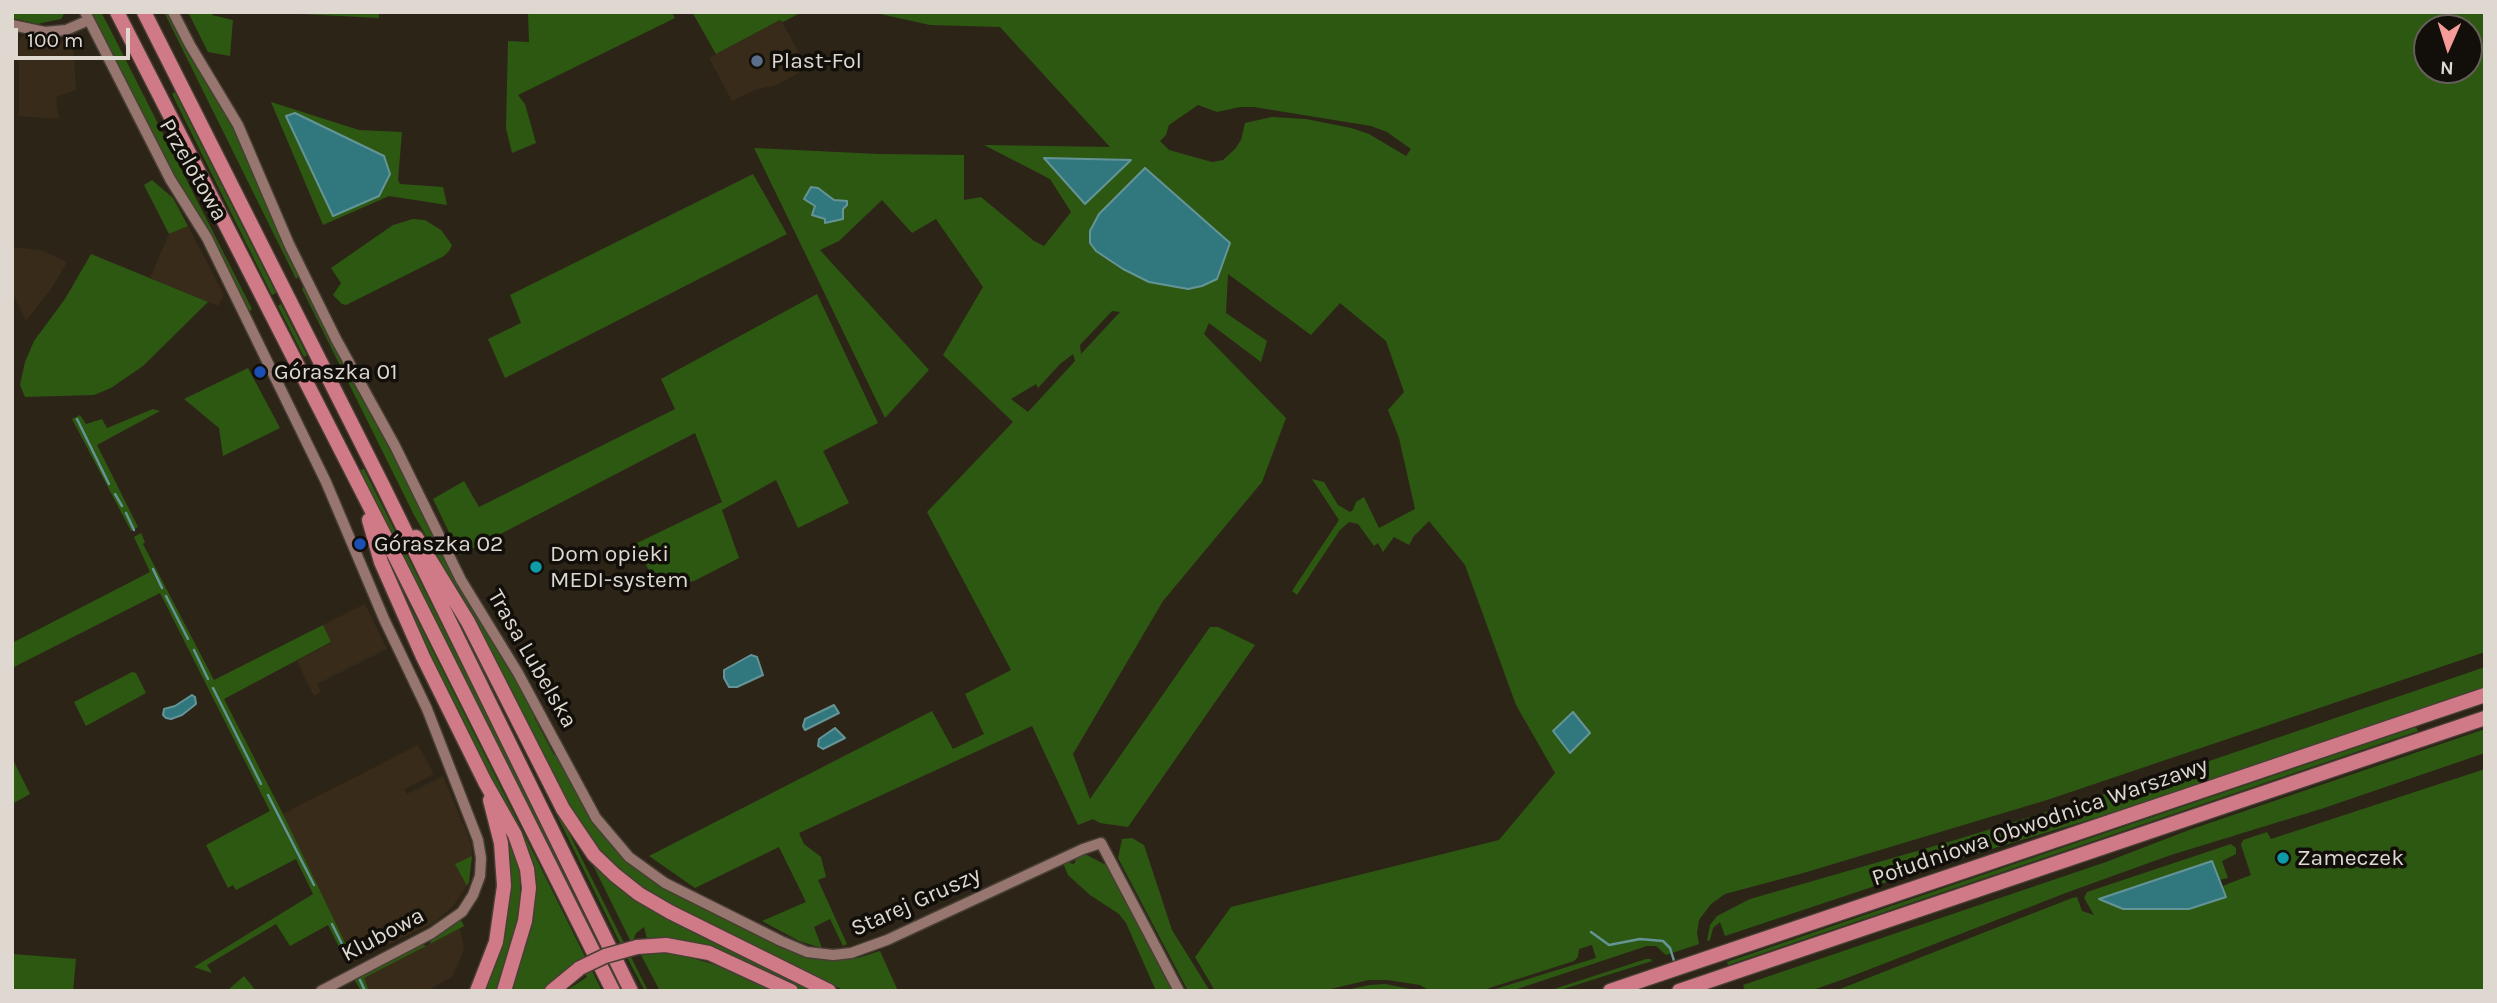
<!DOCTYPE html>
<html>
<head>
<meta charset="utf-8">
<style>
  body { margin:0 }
  #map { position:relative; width:2497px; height:1003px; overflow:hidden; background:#2d2418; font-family:Karla,sans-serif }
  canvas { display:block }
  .frame { position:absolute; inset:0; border:14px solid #ded8d0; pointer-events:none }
  .north { position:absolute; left:2413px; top:14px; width:70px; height:70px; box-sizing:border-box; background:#120e09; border:2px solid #645f59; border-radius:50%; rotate:183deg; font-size:19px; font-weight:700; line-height:28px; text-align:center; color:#ded8d0 }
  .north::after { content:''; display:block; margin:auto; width:24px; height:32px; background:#f59b99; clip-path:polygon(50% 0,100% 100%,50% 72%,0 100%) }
  .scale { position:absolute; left:14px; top:28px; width:116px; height:32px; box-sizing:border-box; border:4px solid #ded8d0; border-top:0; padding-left:9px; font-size:21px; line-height:24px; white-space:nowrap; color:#ded8d0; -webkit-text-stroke:5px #120e09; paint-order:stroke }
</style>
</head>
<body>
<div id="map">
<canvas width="2497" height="1003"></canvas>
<div class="frame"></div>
<div class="north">N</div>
<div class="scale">100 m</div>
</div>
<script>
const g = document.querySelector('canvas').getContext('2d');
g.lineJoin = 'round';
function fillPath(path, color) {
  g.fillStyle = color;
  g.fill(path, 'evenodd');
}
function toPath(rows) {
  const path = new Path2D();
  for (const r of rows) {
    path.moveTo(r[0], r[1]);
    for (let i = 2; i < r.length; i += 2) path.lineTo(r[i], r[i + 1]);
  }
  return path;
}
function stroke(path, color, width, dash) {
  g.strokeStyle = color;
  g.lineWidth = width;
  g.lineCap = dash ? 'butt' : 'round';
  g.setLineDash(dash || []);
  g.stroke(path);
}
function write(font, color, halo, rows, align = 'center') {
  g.font = font + ' Karla,sans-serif';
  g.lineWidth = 7;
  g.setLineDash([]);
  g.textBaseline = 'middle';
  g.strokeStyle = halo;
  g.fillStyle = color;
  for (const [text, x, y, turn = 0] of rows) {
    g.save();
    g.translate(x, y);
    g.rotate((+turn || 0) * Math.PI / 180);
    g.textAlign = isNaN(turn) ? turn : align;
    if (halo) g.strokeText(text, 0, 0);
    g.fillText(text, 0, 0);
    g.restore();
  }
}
const built = toPath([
  [781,20,807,68,777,85,758,89,732,101,709,58],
  [24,35,73,43,76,90,56,97,59,119,19,116,19,40],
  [188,226,224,295,218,306,150,278,169,234],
  [12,247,41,250,67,262,51,289,26,321,12,292],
  [365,604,387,649,317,684,321,692,314,696,297,661,331,643,323,625],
  [418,745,434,774,404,789,407,794,443,776,471,843,472,856,456,864,467,886,453,906,435,922,354,961,283,814],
  [460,928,464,950,452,977,426,991,369,991,363,978]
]);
const green = toPath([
  [12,12,65,12,61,19,37,24,12,18],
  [91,12,101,12,109,27,245,295,252,309,248,313,180,189],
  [164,12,170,12,234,125,300,276,296,279],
  [188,12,212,12,212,15,233,20,230,56,208,52],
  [282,12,379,12,379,18,282,13],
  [528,12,672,12,675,18,518,95,525,104,536,143,512,153,506,128,508,41,529,42],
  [692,12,802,12,783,22,780,20,716,54],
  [871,12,2485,12,2485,652,2047,800,1800,874,1725,894,1711,904,1699,920,1697,933,1699,944,1666,955,1656,946,1647,946,1511,991,1489,991,1596,958,1592,945,1579,949,1578,957,1574,961,1480,991,1430,991,1420,985,1387,980,1369,980,1322,991,1215,991,1195,957,1231,907,1499,840,1555,773,1516,705,1465,565,1429,521,1414,536,1409,545,1394,537,1383,552,1378,543,1374,546,1358,524,1349,522,1340,530,1297,595,1292,591,1339,520,1312,479,1324,482,1338,505,1350,512,1353,510,1356,502,1364,497,1379,528,1415,509,1399,438,1388,410,1404,392,1386,341,1340,303,1311,335,1228,274,1226,313,1267,341,1261,362,1209,323,1204,334,1286,418,1262,482,1163,601,1073,754,1090,799,1210,627,1218,627,1255,645,1128,827,1100,823,1093,819,1078,825,1032,726,799,833,804,844,821,857,826,877,818,880,847,944,843,946,830,919,814,927,822,948,799,941,762,921,806,902,779,847,695,888,649,856,932,711,953,749,984,734,965,694,1011,670,927,512,1013,422,943,355,983,287,936,219,912,233,882,200,839,241,820,250,929,370,885,418,754,148,879,154,964,155,964,200,981,197,1034,241,1044,246,1071,212,1050,179,984,145,1110,147,1000,27,930,25],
  [2427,28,2469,28,2469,70,2427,70],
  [1198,105,1217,112,1240,107,1254,107,1371,126,1387,132,1411,149,1406,156,1369,134,1351,128,1306,119,1272,117,1245,123,1241,140,1235,149,1223,160,1212,162,1169,150,1160,141,1166,135,1169,125],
  [1112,311,1120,312,1081,354,1080,345],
  [1073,354,1075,361,1028,412,1011,399,1036,384,1038,388,1060,364],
  [175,92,274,289,276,293,272,295,172,94],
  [271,102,359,130,402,132,398,180,400,184,443,187,447,205,389,196,323,225],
  [753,174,787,234,505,378,488,339,521,323,510,295],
  [152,180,173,198,188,226,169,234,144,185],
  [413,219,425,220,441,230,452,245,449,251,444,256,346,305,342,304,333,295,341,283,331,268,393,225],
  [91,254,208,302,143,366,111,388,94,395,25,397,20,385,25,362,34,341,65,299],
  [305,286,411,489,537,714,534,717,554,755,557,754,590,816,601,833,628,861,661,885,797,954,827,960,858,958,880,951,898,991,845,991,700,920,634,883,617,868,588,836,576,818,476,623,414,515,302,289],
  [817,294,878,423,823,451,849,503,798,528,776,480,722,510,739,558,694,581,656,588,637,543,722,502,695,433,460,555,433,499,464,481,479,507,675,409,661,379],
  [281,304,307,355,304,357,278,306],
  [248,368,280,428,223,456,219,428,184,399],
  [153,409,160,411,97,445,138,527,131,531,72,419,80,415,86,424,102,419,107,428],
  [364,469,605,951,601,952,360,470],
  [141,533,145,542,143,544,214,680,323,625,331,642,224,699,283,814,354,961,348,965,328,925,290,946,276,924,207,965,212,973,194,967,313,894,296,859,236,890,233,885,228,888,206,845,270,811,160,593,12,668,12,643,150,572,134,537],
  [445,590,524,743,648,991,645,991,630,963],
  [407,599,538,862,602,991,566,991,587,977,579,962,543,991,512,991,533,914,535,894,520,834,437,671],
  [2485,667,2485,687,2132,807,1938,865,1725,936,1720,922,1713,928,1710,940,1707,941,1710,925,1717,916,1750,899,1952,841,2180,771],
  [132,672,136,673,146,693,86,726,74,702],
  [2416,727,2418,731,1728,965,1727,962],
  [2485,729,2485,753,2321,809,2171,855,2071,891,1847,978,1810,991,1745,991,1743,985,2106,862,2189,830],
  [12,762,14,762,30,794,12,804],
  [2485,769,2485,991,1835,991,2072,898,2077,897,2082,911,2094,915,2084,898,2087,892,2231,844,2236,848,2236,854,2222,861,2228,878,2219,880,2211,861,2100,899,2189,909,2226,897,2222,887,2225,885,2251,875,2241,845,2243,840,2267,832,2271,839],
  [502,825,514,852,520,872,520,905,517,926,498,991,484,991,504,932,509,903,510,876],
  [1132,838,1144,845,1172,930,1210,991,1188,991,1118,858,1122,839],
  [1083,853,1106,865,1108,865,1175,991,1156,991,1126,923,1119,914,1090,895,1068,875,1063,863,1068,861,1072,864,1075,863,1076,857],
  [472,856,469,882,467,886,455,864],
  [589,857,818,991,802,991,737,959,648,942,644,927,636,933,632,944],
  [461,920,464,926,430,944,432,938],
  [422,944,426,946,364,978,369,991,361,991,354,979],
  [659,952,682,955,739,972,775,991,660,991,641,955],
  [13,954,76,959,73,991,12,991],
  [1646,959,1651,959,1652,961,1557,991,1548,991],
  [244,976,256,991,230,991,229,989],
  [1385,984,1420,991,1342,991,1369,985]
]);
const water = toPath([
  [295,113,384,156,390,174,379,196,333,216,286,116,295,113],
  [1044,158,1131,160,1085,204,1044,158],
  [1145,168,1230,243,1217,279,1202,286,1188,289,1149,282,1123,269,1096,251,1090,243,1090,231,1099,214,1145,168],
  [811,187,818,188,834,200,847,201,847,205,843,209,843,219,825,223,825,219,812,215,815,206,804,199,811,187],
  [751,655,757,657,763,675,737,687,729,687,724,678,724,670,751,655],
  [192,695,195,697,196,704,182,715,171,719,166,718,163,715,164,709,175,706,192,695],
  [834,705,839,713,805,730,803,726,805,719,834,705],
  [1573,712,1590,733,1570,753,1553,731,1573,712],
  [835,728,845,738,823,749,818,746,819,739,835,728],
  [2212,861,2226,897,2189,909,2123,909,2099,899,2212,861]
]);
const stream = toPath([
  [77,419,109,484],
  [115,494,122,506],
  [126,513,134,530],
  [153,569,162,588],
  [166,596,188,639],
  [194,650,208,679],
  [213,688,261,784],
  [268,795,314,885],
  [332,924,351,962],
  [1591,932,1609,945,1640,939,1663,941,1670,948,1675,964],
  [360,980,365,991]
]);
const secondary = toPath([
  [85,12,170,179,207,238,326,482,384,619,427,709,478,840,481,858,480,876,473,895,462,912,432,933,321,991],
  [173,12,190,45,238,125,289,244,336,339,395,446,461,580,518,673,596,818,629,857,665,883,781,941,807,952,833,955,851,953,887,940,1083,849,1101,843,1179,991],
  [12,25,45,32,66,30,89,20]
]);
const highway = toPath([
  [117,12,395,556,613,991],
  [144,12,383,486,631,991],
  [369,520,381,562,423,657,485,782,515,835,527,869,529,888,525,921,504,991],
  [416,537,468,622,563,809,594,855,615,875,639,894,670,912,829,991],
  [637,947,666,945,709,953,791,991],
  [477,991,496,942,504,886,501,843,490,800],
  [552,991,580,968],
  [1610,991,2485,695],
  [1679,991,2485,718]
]);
const highwayBridge = toPath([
  [580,968,605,956,637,947]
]);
const markers = [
  [757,61,7,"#5c6f8a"],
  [260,372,7,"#1a4fb4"],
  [360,544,7,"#1a4fb4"],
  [536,567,7,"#0f9aa8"],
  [2283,858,7,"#0f9aa8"]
];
const poiNames = [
  ["Plast-Fol",771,61],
  ["Góraszka 01",274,372],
  ["Góraszka 02",374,544],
  ["Dom opieki",550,554],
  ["MEDI-system",550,580],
  ["Zameczek",2297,858]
];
const streetNames = [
  ["Przelotowa",193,170,60],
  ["Trasa Lubelska",532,659,60],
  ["Południowa Obwodnica Warszawy",2040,822,-19],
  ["Starej Gruszy",916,902,-24],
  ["Klubowa",383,935,-28]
];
fillPath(built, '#382b19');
fillPath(green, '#2d5812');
fillPath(water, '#31777e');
stroke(water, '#659497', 2);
stroke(stream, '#659497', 2.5);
stroke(secondary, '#463e34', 13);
stroke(highway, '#463e34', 17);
stroke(secondary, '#987670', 10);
stroke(highway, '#d07a87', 14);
stroke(highwayBridge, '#463e34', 17, []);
stroke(highwayBridge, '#d07a87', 14);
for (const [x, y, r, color] of markers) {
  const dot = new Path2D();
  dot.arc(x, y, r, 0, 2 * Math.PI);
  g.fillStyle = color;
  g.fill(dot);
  stroke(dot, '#120e09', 2.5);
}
write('23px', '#ded8d0', '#120e09', poiNames, 'left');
write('23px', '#ded8d0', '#120e09', streetNames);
</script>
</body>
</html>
